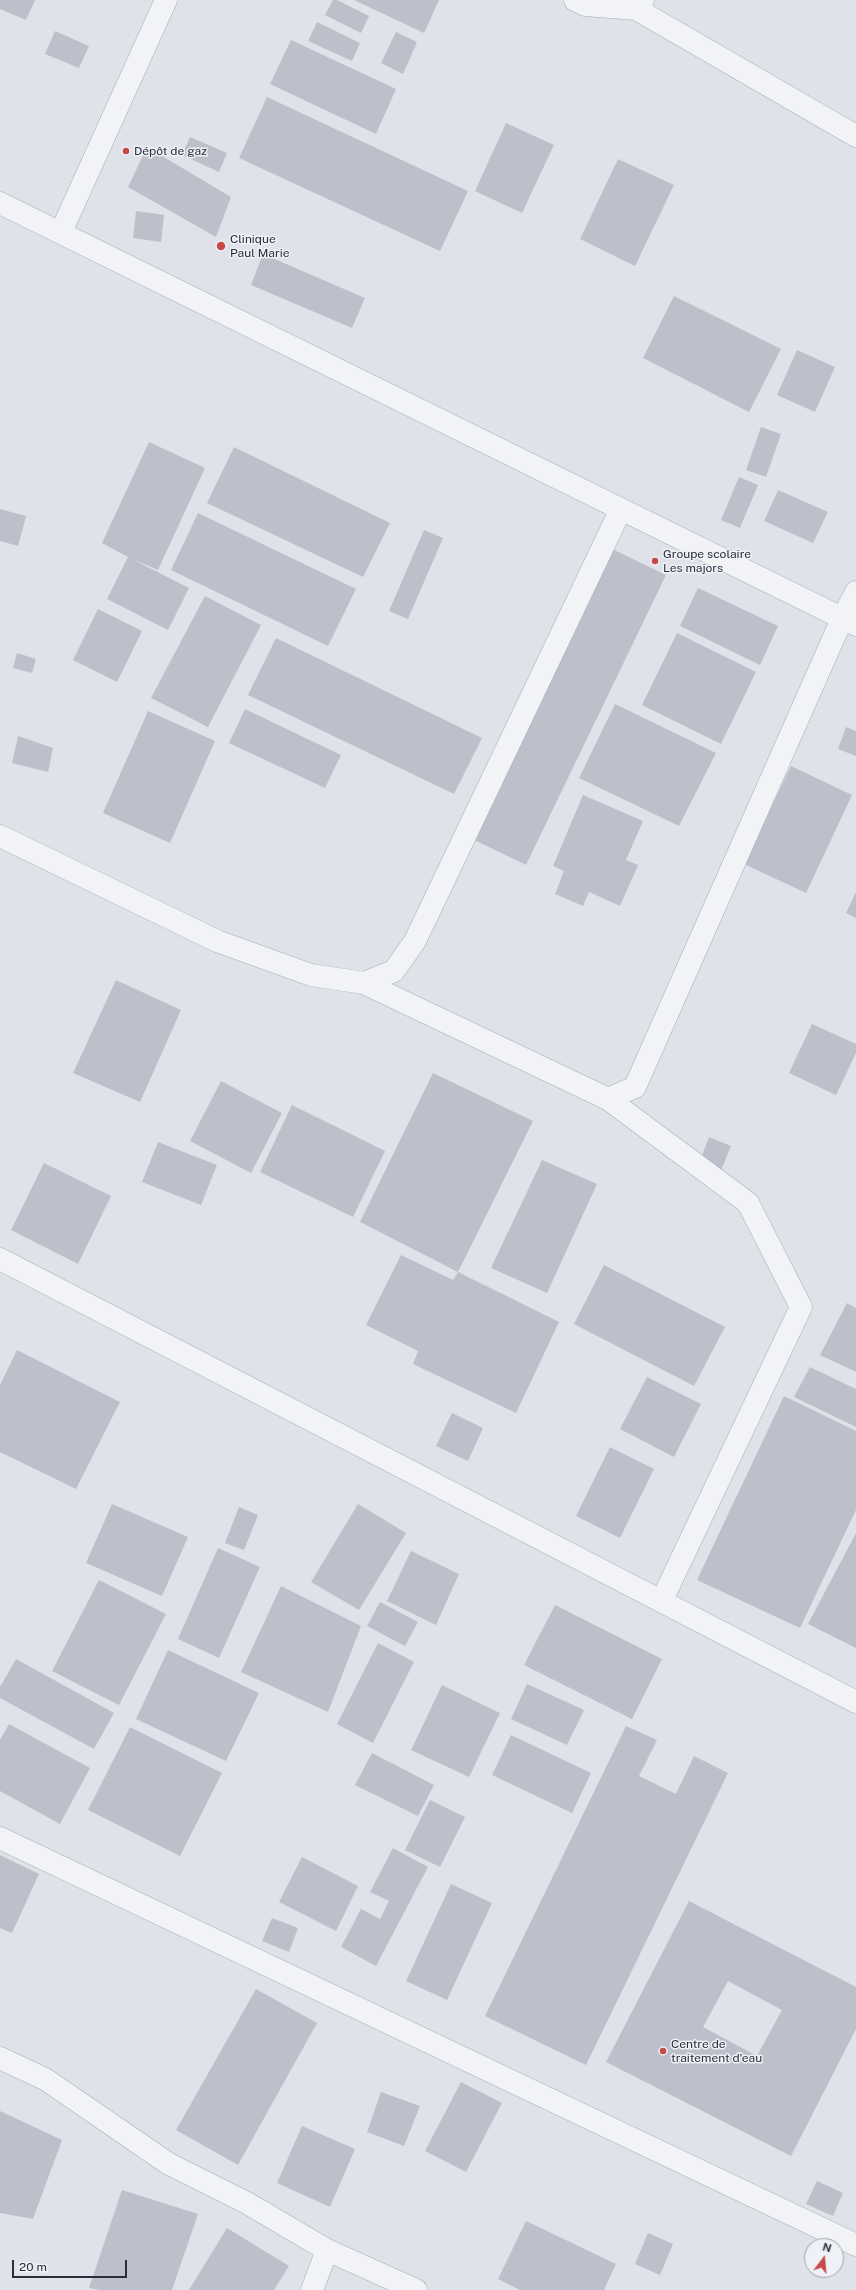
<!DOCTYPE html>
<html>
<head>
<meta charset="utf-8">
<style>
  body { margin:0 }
  #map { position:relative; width:856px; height:2290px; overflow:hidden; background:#dfe2e8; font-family:"Public Sans",sans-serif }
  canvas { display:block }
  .north { position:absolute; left:804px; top:2238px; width:40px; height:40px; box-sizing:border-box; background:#eff1f6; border:1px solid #a0a3ad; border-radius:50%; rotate:16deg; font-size:11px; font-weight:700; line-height:16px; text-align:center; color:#292e3f }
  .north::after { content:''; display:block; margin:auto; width:14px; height:18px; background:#c84949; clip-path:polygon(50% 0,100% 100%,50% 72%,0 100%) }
  .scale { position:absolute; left:12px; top:2260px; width:115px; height:18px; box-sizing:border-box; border:2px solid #292e3f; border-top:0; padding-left:5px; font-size:12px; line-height:14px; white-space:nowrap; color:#292e3f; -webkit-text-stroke:3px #eff1f6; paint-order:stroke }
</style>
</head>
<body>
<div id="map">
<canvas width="856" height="2290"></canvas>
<div class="north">N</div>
<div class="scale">20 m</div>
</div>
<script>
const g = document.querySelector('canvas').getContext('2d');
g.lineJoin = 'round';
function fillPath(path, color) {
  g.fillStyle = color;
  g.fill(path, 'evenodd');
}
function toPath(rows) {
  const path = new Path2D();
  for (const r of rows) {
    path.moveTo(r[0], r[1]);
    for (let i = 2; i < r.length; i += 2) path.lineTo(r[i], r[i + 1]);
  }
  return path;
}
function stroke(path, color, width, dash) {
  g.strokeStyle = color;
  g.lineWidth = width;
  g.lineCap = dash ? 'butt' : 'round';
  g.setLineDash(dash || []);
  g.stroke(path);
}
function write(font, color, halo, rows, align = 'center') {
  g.font = font + ' "Public Sans",sans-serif';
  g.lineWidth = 3;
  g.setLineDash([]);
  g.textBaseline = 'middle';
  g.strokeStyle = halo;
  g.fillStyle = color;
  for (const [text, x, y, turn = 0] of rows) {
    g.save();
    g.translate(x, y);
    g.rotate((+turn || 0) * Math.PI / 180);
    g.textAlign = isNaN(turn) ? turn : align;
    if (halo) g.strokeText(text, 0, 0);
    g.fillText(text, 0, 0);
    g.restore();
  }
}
const building = toPath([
  [0,0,35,0,26,20,0,9],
  [333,0,337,0,369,16,361,33,325,15],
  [354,0,439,0,424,33],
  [317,22,360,43,352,61,308,41],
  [55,31,89,46,79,68,45,54],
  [396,32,417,42,403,74,381,63],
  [291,40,396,89,376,134,270,84],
  [267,97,468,191,440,251,239,158],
  [506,123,554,145,522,213,475,191],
  [190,137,227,153,219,172,182,155],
  [147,147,231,197,216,237,128,187],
  [618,159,674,185,635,266,580,239],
  [136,211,164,215,161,242,133,238],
  [263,254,365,298,352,328,251,285],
  [674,296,781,349,749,412,643,358],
  [797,350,835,367,815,412,777,395],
  [761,427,781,434,766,477,746,470],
  [149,442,205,468,158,570,132,559,189,588,168,630,107,599,128,557,102,543],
  [234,447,390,523,363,577,207,503],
  [739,477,758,485,740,528,721,520],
  [778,490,828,512,813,543,764,521],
  [0,509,26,516,18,546,0,541],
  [198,513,356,589,328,646,171,570],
  [424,530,443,538,408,619,389,611],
  [608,547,666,575,526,865,468,837],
  [698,588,778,626,760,665,680,626],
  [205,596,261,625,208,727,151,698],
  [98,609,142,631,117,682,73,660],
  [677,633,756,672,721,744,642,705],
  [276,638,482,738,454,794,248,695],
  [17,653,36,659,32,673,13,668],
  [615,704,716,753,679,826,579,778],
  [245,709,341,755,325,788,229,743],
  [148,711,215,741,170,843,103,813],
  [846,727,856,731,856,756,838,749],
  [18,736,53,748,48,772,12,763],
  [791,766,852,795,806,893,744,864],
  [583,795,643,821,626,860,638,865,620,906,589,892,583,906,555,894,564,871,553,866],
  [856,892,856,918,846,913],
  [116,980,181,1010,140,1102,73,1073],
  [812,1024,856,1044,856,1053,836,1095,789,1073],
  [433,1073,533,1121,458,1272,360,1222],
  [221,1081,282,1113,251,1173,190,1141],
  [292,1105,385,1151,353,1217,260,1172],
  [709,1137,731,1146,717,1180,696,1172],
  [158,1142,217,1165,201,1205,142,1182],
  [542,1160,597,1184,547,1293,491,1268],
  [44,1163,111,1196,78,1264,11,1230],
  [401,1255,453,1280,458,1272,559,1322,516,1413,413,1364,418,1351,366,1325],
  [604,1265,725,1327,694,1386,574,1324],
  [847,1303,856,1308,856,1372,820,1355],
  [17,1350,120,1402,76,1489,0,1452,0,1385],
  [810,1367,856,1389,856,1427,794,1397],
  [647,1377,701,1404,674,1457,620,1429],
  [784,1396,856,1431,856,1510,800,1628,697,1580],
  [452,1413,483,1428,468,1461,436,1446],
  [610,1447,654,1469,620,1538,576,1516],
  [112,1504,188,1537,162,1596,86,1563],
  [358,1504,406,1533,359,1610,311,1582],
  [239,1507,258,1515,244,1550,225,1543],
  [856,1533,856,1648,808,1624],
  [218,1548,260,1567,219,1658,178,1639],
  [411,1551,459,1574,436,1625,387,1601],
  [99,1580,166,1614,119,1705,52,1671],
  [281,1586,361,1626,328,1712,241,1672],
  [380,1602,418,1622,405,1646,367,1626],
  [555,1605,662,1659,632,1719,524,1665],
  [378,1643,414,1662,373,1743,337,1724],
  [168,1650,259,1693,226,1761,136,1719],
  [16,1659,114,1713,94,1749,0,1698,0,1687],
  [527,1684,584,1710,567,1745,511,1719],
  [442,1685,500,1713,469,1777,411,1750],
  [9,1724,90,1768,60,1824,0,1791,0,1740],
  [626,1726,657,1740,639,1776,676,1794,694,1756,728,1773,586,2065,485,2016],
  [130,1727,222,1773,180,1856,88,1810],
  [511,1735,591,1773,572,1813,492,1775],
  [372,1753,434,1785,418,1816,355,1785],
  [430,1800,465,1817,440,1867,405,1850],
  [393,1848,428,1867,376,1966,341,1947,361,1909,380,1919,389,1901,370,1892],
  [0,1855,39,1874,12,1933,0,1928],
  [302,1857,358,1886,336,1931,279,1902],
  [451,1884,492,1903,447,2000,406,1981],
  [689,1901,856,1987,856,2029,791,2156,606,2062],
  [728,1981,782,2010,757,2056,703,2027],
  [272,1918,298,1928,289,1952,262,1941],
  [256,1989,317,2023,238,2165,176,2130],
  [461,2082,502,2103,466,2172,425,2151],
  [381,2092,420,2106,404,2146,367,2132],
  [0,2111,62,2140,33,2219,0,2213],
  [302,2126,355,2149,330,2207,277,2183],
  [817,2181,843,2193,833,2216,806,2204],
  [122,2190,198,2214,172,2290,100,2290,89,2288],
  [526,2221,616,2264,604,2290,520,2290,498,2279],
  [227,2228,289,2266,274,2290,189,2290],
  [648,2233,673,2244,660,2275,635,2264]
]);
const street = toPath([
  [575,0,585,5,636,9,643,0],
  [636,9,856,136],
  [0,203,856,625],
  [61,232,166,0],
  [0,836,217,941,311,975,364,983,394,971,415,941,621,509],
  [364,983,608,1099,635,1087,842,619,856,592],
  [608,1099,748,1203,801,1307,662,1600],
  [0,1259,856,1702],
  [0,1838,856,2245],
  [0,2058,45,2079,169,2164,247,2203,327,2250,312,2290],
  [327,2250,416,2290]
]);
const markers = [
  [126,151,4,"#c84949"],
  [221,246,5,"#c84949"],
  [655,561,4,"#c84949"],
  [663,2051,4,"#c84949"]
];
const poiNames = [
  ["Dépôt de gaz",134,151],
  ["Clinique",230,239],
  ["Paul Marie",230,253],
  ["Groupe scolaire",663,554],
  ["Les majors",663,568],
  ["Centre de",671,2044],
  ["traitement d'eau",671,2058]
];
fillPath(building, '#bdc0cb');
stroke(street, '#a8acb5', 23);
stroke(street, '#f2f3f6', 22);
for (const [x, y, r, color] of markers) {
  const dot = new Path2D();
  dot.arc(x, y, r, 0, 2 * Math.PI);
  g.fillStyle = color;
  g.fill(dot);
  stroke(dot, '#eff1f6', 1.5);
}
write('12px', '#292e3f', '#eff1f6', poiNames, 'left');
</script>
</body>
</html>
